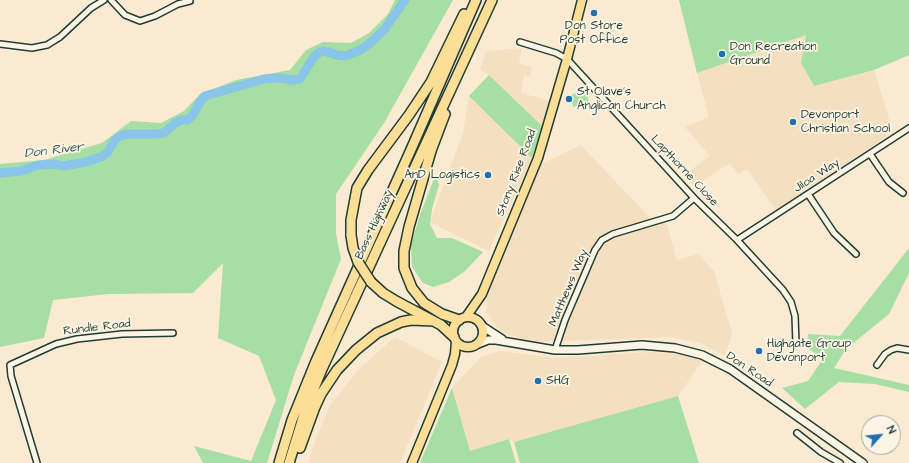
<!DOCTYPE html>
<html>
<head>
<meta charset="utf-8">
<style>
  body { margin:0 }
  #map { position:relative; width:909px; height:463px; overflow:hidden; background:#faead2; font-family:"Architects Daughter",sans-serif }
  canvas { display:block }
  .north { position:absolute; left:861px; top:415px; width:40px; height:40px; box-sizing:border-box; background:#fcf5e5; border:1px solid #a4ab9e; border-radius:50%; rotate:63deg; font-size:11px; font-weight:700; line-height:16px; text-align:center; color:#1f3d34 }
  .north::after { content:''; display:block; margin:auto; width:14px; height:18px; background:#1f6fb2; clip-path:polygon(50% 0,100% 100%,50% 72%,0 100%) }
</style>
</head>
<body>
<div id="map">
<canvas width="909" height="463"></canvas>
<div class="north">N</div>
</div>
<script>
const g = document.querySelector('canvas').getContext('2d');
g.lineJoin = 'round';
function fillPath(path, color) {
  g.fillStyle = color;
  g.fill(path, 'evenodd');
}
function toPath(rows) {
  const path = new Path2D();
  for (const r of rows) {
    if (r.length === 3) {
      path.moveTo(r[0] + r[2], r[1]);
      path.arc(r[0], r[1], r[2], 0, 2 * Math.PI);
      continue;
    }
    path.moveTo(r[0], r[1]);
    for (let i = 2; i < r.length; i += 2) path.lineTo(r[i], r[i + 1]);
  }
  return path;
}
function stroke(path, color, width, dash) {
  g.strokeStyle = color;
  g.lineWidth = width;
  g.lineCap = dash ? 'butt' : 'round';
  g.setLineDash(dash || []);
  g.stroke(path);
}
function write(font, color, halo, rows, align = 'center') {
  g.font = font + ' "Architects Daughter",sans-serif';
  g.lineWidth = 3.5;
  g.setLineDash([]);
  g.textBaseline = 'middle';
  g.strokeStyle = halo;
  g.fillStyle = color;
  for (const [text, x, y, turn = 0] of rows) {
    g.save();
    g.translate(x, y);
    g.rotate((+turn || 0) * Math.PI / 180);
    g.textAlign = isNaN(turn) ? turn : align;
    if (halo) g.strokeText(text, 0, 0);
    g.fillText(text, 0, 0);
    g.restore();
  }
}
const built = toPath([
  [806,35,801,63,814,86,874,70,893,132,776,210,747,169,738,174,730,163,694,186,684,175,710,156,685,127,709,117,697,73],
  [522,48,519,63,532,67,530,76,524,75,521,93,551,101,542,126,489,75,480,70,486,51],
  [469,96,532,158,489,251,430,222,463,133],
  [581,145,650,218,667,225,677,260,698,254,714,271,732,334,725,356,702,344,672,337,528,342,499,330,486,312,487,293,536,167],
  [395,337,442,362,400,463,309,463,313,446,330,405,359,369],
  [499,351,556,358,650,352,683,354,702,361,678,396,514,442,509,439,470,451,452,388,481,357]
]);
const green = toPath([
  [395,0,453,0,384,123,336,194,336,234,341,259,294,375,267,463,203,463,194,446,251,461,276,400,259,356,218,338,223,263,193,293,108,294,53,300,44,338,0,347,0,164,44,160,102,143,131,121,161,123,184,111,200,94,236,80,290,70,306,50,323,42,351,43,369,33,388,14],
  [679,0,909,0,909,55,874,70,814,86,801,63,806,35,697,73],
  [489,75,542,126,532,158,469,96],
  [585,89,589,102,573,107,571,95],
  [435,176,439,184,432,209,430,224,437,238,452,238,483,252,465,271,449,282,433,287,423,283,412,267,411,245,420,215],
  [909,248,909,273,889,314,846,349,834,368,909,385,909,392,875,384,839,382,805,409,782,388,808,381,823,359,809,349,808,334,840,336],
  [452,388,470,451,509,439,516,463,420,463],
  [678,396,699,463,520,463,514,442]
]);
const river = toPath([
  [0,173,21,171,39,165,55,164,63,166,86,162,103,156,107,153,115,140,120,136,128,134,153,134,164,133,175,123,182,120,187,120,192,116,200,102,205,96,264,79,278,78,292,80,300,79,313,58,318,53,323,51,329,52,336,55,345,56,360,50,369,44,384,30,405,0]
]);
const minor = toPath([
  [111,0,125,15,140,21,155,16,178,4,190,1],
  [520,42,556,53,567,59,694,198,737,240,783,290,791,302,795,316,796,344],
  [0,44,32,48,47,45,60,37,91,8,104,0],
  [870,154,889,182,903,193],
  [808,194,834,233,856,254],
  [737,240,909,128],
  [555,350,565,320,595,250,602,240,613,234,673,216,694,198],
  [877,365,885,354,891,350,897,348,909,350],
  [797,433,821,452,840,463],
  [37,463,11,376,10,365,56,344,77,339,122,334,173,333]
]);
const secondary = toPath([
  [482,326,502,339],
  [478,344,488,340,496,340,555,350,578,350,642,345,675,348,702,355,730,369,863,463]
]);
const primary = toPath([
  [468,332,15],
  [466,317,482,294,538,158,567,59,582,0],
  [412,463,452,365,455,354,456,341]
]);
const motorway = toPath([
  [445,114,431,151,409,227,404,251,404,268,412,288,424,303,442,314,459,320],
  [351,235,351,220,357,188,368,170,409,115,431,82,464,14],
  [371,282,383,293,396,301,441,325,454,337],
  [300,448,315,407,321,394,337,370,356,350,377,333,401,322,411,320,434,321],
  [279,463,292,420,316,361,413,145,476,0],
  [289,463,306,408,322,369,492,0]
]);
const motorwayBridge = toPath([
  [351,235,353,248,358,262,371,282]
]);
const markers = [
  [594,13,4,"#1f6fb2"],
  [722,54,4,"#1f6fb2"],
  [569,99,4,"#1f6fb2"],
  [793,122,4,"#1f6fb2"],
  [488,175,4,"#1f6fb2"],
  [759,351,4,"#1f6fb2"],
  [538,381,4,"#1f6fb2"]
];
const poiNames = [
  ["Don Store",594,26,"center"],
  ["Post Office",594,40,"center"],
  ["Don Recreation",730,47],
  ["Ground",730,61],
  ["St Olave's",577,92],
  ["Anglican Church",577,106],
  ["Devonport",801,115],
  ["Christian School",801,129],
  ["AnD Logistics",480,175,"right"],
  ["Highgate Group",767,344],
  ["Devonport",767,358],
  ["SHG",546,381]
];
const streetNames = [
  ["Lapthorne Close",684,171,47],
  ["Stony Rise Road",517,173,-69],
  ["Jiloa Way",817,176,-33],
  ["Bass Highway",375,225,-65],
  ["Matthews Way",569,288,-67],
  ["Rundle Road",97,328,-7],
  ["Don Road",749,370,34]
];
const waterNames = [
  ["Don River",54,151,-7]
];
fillPath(built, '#f4dfc1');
fillPath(green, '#a6dea3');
stroke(river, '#88c5e8', 9);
stroke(minor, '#1f3d34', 8);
stroke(secondary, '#1f3d34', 10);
stroke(primary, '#1f3d34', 11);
stroke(motorway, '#1f3d34', 12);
stroke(minor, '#fcf5e5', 5);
stroke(secondary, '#fcf5e5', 7);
stroke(primary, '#fdde96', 8);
stroke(motorway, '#fdde96', 9);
stroke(motorwayBridge, '#1f3d34', 12, []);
stroke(motorwayBridge, '#fdde96', 9);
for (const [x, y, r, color] of markers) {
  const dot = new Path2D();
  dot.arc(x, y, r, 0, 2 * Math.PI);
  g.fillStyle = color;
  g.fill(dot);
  stroke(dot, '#fcf5e5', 1.5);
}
write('12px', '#1f3d34', '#fcf5e5', poiNames, 'left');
write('12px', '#1f3d34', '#fcf5e5', streetNames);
write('italic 13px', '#345858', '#fcf5e5', waterNames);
</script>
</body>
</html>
